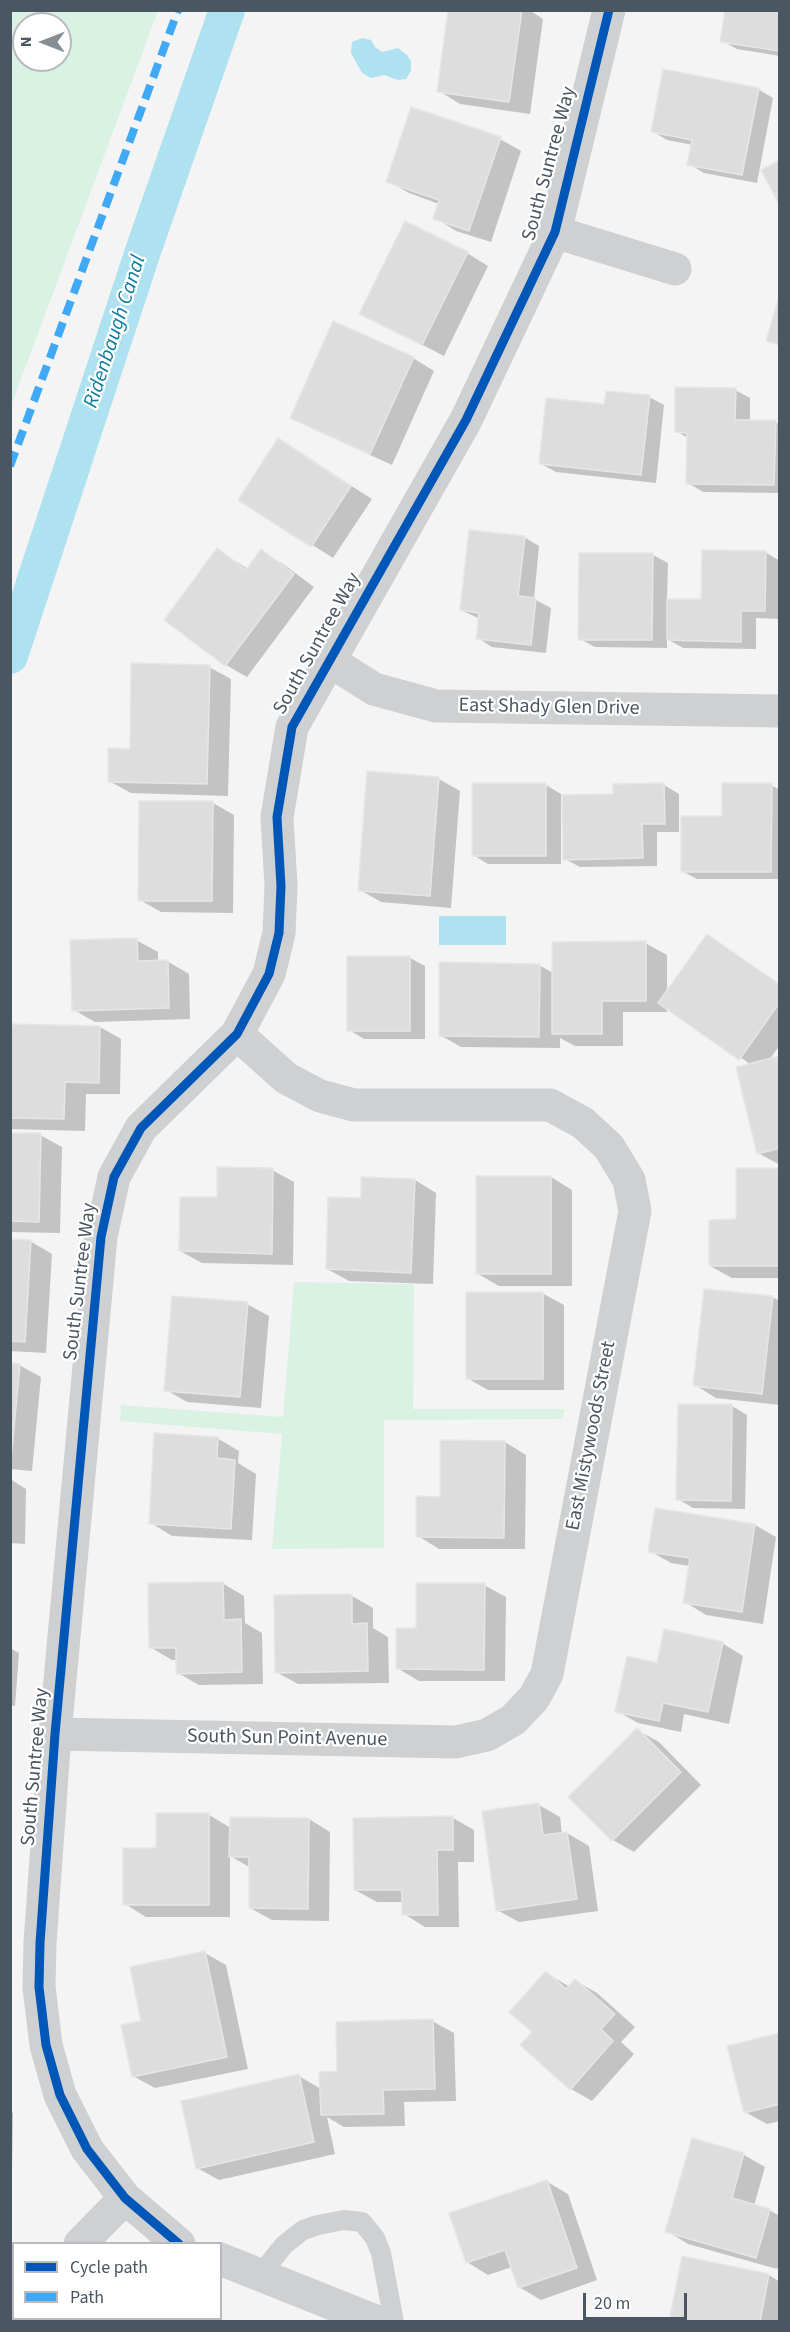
<!DOCTYPE html>
<html>
<head>
<meta charset="utf-8">
<style>
  body { margin:0 }
  #map { position:relative; width:790px; height:2332px; overflow:hidden; background:#f4f4f4; font-family:"Source Sans 3",sans-serif }
  canvas { display:block }
  .frame { position:absolute; inset:0; border:12px solid #4a5661; pointer-events:none }
  .legend { position:absolute; left:12px; top:2242px; width:210px; height:78px; box-sizing:border-box; background:#fff; border:2px solid #b7bbc0; margin:0; padding:8px 10px; list-style:none; font-size:18px; color:#4a5661 }
  .legend li { display:flex; align-items:center; gap:12px; height:30px }
  .legend b { width:30px; border:2px solid #b7bbc0 }
  .north { position:absolute; left:12px; top:12px; width:60px; height:60px; box-sizing:border-box; background:#fff; border:2px solid #b7bbc0; border-radius:50%; rotate:270deg; font-size:16px; font-weight:700; line-height:24px; text-align:center; color:#4a5661 }
  .north::after { content:''; display:block; margin:auto; width:21px; height:27px; background:#868d94; clip-path:polygon(50% 0,100% 100%,50% 72%,0 100%) }
  .scale { position:absolute; left:583px; top:2293px; width:104px; height:27px; box-sizing:border-box; border:3px solid #4a5661; border-top:0; padding-left:8px; font-size:18px; line-height:21px; white-space:nowrap; color:#4a5661; -webkit-text-stroke:4px #fff; paint-order:stroke }
</style>
</head>
<body>
<div id="map">
<canvas width="790" height="2332"></canvas>
<div class="frame"></div>
<ul class="legend">
<li><b style="height:8px;background:#0057b8"></b>Cycle path</li>
<li><b style="height:8px;background:#3fa9f5"></b>Path</li>
</ul>
<div class="north">N</div>
<div class="scale">20 m</div>
</div>
<script>
const g = document.querySelector('canvas').getContext('2d');
g.lineJoin = 'round';
function fillPath(path, color) {
  g.fillStyle = color;
  g.fill(path, 'evenodd');
}
function toPath(rows) {
  const path = new Path2D();
  for (const r of rows) {
    path.moveTo(r[0], r[1]);
    for (let i = 2; i < r.length; i += 2) path.lineTo(r[i], r[i + 1]);
  }
  return path;
}
function stroke(path, color, width, dash) {
  g.strokeStyle = color;
  g.lineWidth = width;
  g.lineCap = dash ? 'butt' : 'round';
  g.setLineDash(dash || []);
  g.stroke(path);
}
function write(font, color, halo, rows, align = 'center') {
  g.font = font + ' "Source Sans 3",sans-serif';
  g.lineWidth = 4.5;
  g.setLineDash([]);
  g.textBaseline = 'middle';
  g.strokeStyle = halo;
  g.fillStyle = color;
  for (const [text, x, y, turn = 0] of rows) {
    g.save();
    g.translate(x, y);
    g.rotate((+turn || 0) * Math.PI / 180);
    g.textAlign = isNaN(turn) ? turn : align;
    if (halo) g.strokeText(text, 0, 0);
    g.fillText(text, 0, 0);
    g.restore();
  }
}
const green = toPath([
  [11,10,158,11,11,406,10,11],
  [24,24,60,24,60,60,24,60],
  [294,1282,414,1284,413,1409,564,1409,563,1419,384,1420,384,1548,272,1549,282,1434,120,1421,121,1405,283,1417]
]);
const water = toPath([
  [362,38,371,40,375,47,382,52,398,48,407,55,411,61,411,71,406,79,398,80,384,75,371,78,362,73,351,53,352,42],
  [439,916,506,916,506,945,439,945]
]);
const shadow = toPath([
  [450,10,529,10,543,19,530,114,460,104,439,91],
  [780,10,780,56,737,49,722,41],
  [758,89,773,98,757,183,704,173,689,164,693,145,667,140,652,131],
  [500,139,521,151,491,242,456,231,435,218,439,204,409,193,388,181],
  [467,253,488,266,444,356,361,313],
  [413,358,434,371,392,465,313,429,291,417],
  [735,390,750,398,750,421,775,422,780,424,780,493,703,492,688,483,688,438,676,431],
  [649,397,664,405,656,483,556,472,541,464,605,406],
  [279,440,372,499,333,558,240,499],
  [524,537,539,546,534,599,551,608,546,653,492,647,478,638,480,619,461,610],
  [218,550,248,569,261,551,283,564,314,587,247,677,226,665,166,620],
  [765,552,780,561,779,619,756,618,756,649,683,648,667,639,667,648,595,647,580,639,653,555,668,563,667,601,703,601],
  [209,667,231,679,228,796,131,793,109,781,131,750],
  [439,779,460,791,451,908,381,902,360,890],
  [546,785,561,794,561,864,488,864,473,855],
  [664,785,679,794,679,832,657,832,657,866,580,867,565,859,615,796],
  [771,785,780,790,780,879,697,879,682,871,724,818],
  [213,803,234,815,233,913,161,912,140,900],
  [707,936,780,984,780,1045,769,1060,780,1057,780,1165,758,1153,750,1064,667,1007,667,1012,623,1012,623,1046,575,1046,560,1038,560,1048,461,1047,440,1035,539,965,553,973,645,943,667,955,667,994],
  [136,940,158,952,158,962,167,961,189,974,190,1019,95,1022,74,1010],
  [410,958,425,966,425,1039,364,1039,349,1030],
  [10,1025,100,1027,121,1039,120,1094,86,1094,85,1131,10,1129],
  [10,1134,40,1135,62,1147,60,1233,10,1232],
  [780,1169,780,1278,732,1278,710,1266],
  [272,1170,294,1182,293,1265,202,1263,180,1251],
  [551,1177,572,1190,572,1286,499,1286,478,1274],
  [415,1180,436,1193,433,1284,349,1281,327,1269,362,1199],
  [10,1240,30,1241,52,1254,46,1353,10,1351],
  [542,1293,564,1305,564,1390,488,1390,467,1378],
  [772,1297,780,1301,780,1405,716,1398,695,1385],
  [247,1304,269,1316,261,1408,187,1402,166,1390],
  [10,1364,19,1365,41,1377,32,1471,10,1469],
  [679,1405,732,1406,747,1415,745,1509,693,1508,678,1499],
  [217,1438,239,1451,238,1463,256,1474,252,1540,172,1536,151,1523],
  [505,1442,526,1455,525,1549,439,1549,418,1536,441,1498],
  [10,1479,26,1489,25,1544,10,1543],
  [657,1510,755,1525,776,1537,763,1624,706,1615,685,1602,690,1566,671,1563,650,1551],
  [222,1583,244,1596,245,1623,262,1633,263,1684,199,1685,178,1673,177,1660,172,1660,150,1647],
  [484,1585,506,1597,505,1681,419,1681,397,1668,417,1630],
  [352,1596,373,1608,373,1628,388,1637,389,1683,298,1684,276,1672],
  [722,1643,743,1656,729,1724,684,1714,681,1732,638,1723,617,1711,658,1664],
  [10,1648,19,1653,15,1706,10,1705],
  [637,1730,659,1742,701,1785,634,1852,613,1840],
  [539,1805,560,1817,562,1834,567,1833,589,1846,598,1911,519,1922,497,1910],
  [209,1815,231,1828,309,1819,330,1832,329,1921,272,1920,250,1908,251,1868,230,1856,230,1917,146,1917,125,1904,158,1849],
  [453,1818,474,1830,474,1862,458,1862,459,1927,425,1927,404,1914,404,1902,377,1902,355,1890],
  [205,1953,226,1965,248,2069,155,2088,133,2076,143,2022],
  [546,1973,570,1987,576,1981,597,1993,635,2027,621,2042,634,2054,592,2101,571,2089,534,2032],
  [432,2021,454,2033,456,2101,404,2102,405,2126,344,2127,327,2117,335,2154,219,2180,197,2168,299,2076,321,2089,339,2073],
  [780,2035,780,2121,767,2124,745,2112],
  [10,2111,13,2113,12,2170,10,2170],
  [693,2140,744,2155,765,2167,754,2206,769,2210,780,2216,780,2262,777,2269,688,2244,667,2231],
  [546,2181,568,2194,597,2280,541,2300,519,2287,512,2267,488,2275,467,2262],
  [769,2275,780,2282,780,2322,671,2322],
  [92,2318,192,2318,197,2322,91,2322]
]);
const canal = toPath([
  [10,656,143,251,227,10]
]);
const building = toPath([
  [448,10,522,10,509,102,437,92,448,10],
  [725,10,780,10,780,51,720,42,725,10],
  [663,69,759,88,742,175,687,165,692,140,651,132,663,69],
  [411,107,501,137,469,231,433,219,439,200,386,182,411,107],
  [780,160,780,206,761,170,780,160],
  [405,221,468,252,422,345,359,314,405,221],
  [780,293,780,345,766,341,780,293],
  [333,321,414,357,370,454,290,418,333,321],
  [675,387,736,388,735,420,776,420,774,485,686,484,687,433,675,432,675,387],
  [606,391,650,395,641,475,539,464,546,398,604,404,606,391],
  [278,438,351,486,311,547,238,500,278,438],
  [469,530,525,536,518,596,536,598,531,645,476,639,479,613,460,610,469,530],
  [217,548,246,570,261,549,294,574,225,666,164,620,217,548],
  [702,550,766,551,765,611,741,611,741,642,667,640,667,599,701,599,702,550],
  [579,553,653,553,652,640,578,640,579,553],
  [131,663,210,665,207,784,108,782,108,748,130,749,131,663],
  [367,771,439,777,430,896,358,891,367,771],
  [472,783,546,783,546,856,472,856,472,783],
  [664,783,665,824,642,824,643,858,563,860,562,795,613,794,613,784,664,783],
  [722,783,772,783,771,872,681,872,681,816,722,816,722,783],
  [139,801,213,801,212,901,138,901,139,801],
  [707,934,780,985,780,1002,739,1060,658,1003,707,934],
  [137,938,138,961,168,960,169,1008,72,1011,70,940,137,938],
  [646,941,646,1001,602,1001,602,1034,552,1034,552,942,646,941],
  [347,956,410,956,410,1031,347,1031,347,956],
  [439,962,540,964,539,1037,439,1036,439,962],
  [10,1024,100,1026,99,1083,65,1082,64,1119,10,1118,10,1024],
  [780,1056,780,1148,757,1154,736,1067,780,1056],
  [10,1133,41,1133,39,1222,10,1221,10,1133],
  [217,1167,273,1168,272,1254,179,1251,180,1197,217,1197,217,1167],
  [736,1168,780,1168,780,1266,709,1266,709,1220,736,1219,736,1168],
  [476,1176,551,1176,551,1274,476,1274,476,1176],
  [361,1177,415,1179,411,1273,326,1269,328,1197,361,1198,361,1177],
  [10,1239,31,1240,25,1342,10,1341,10,1239],
  [704,1289,773,1296,762,1394,693,1386,704,1289],
  [466,1292,543,1292,543,1379,466,1379,466,1292],
  [172,1296,248,1302,240,1397,164,1391,172,1296],
  [10,1363,20,1364,11,1459,10,1459,10,1363],
  [678,1404,732,1404,731,1501,676,1500,678,1404],
  [154,1433,218,1437,217,1458,235,1460,231,1529,149,1524,154,1433],
  [440,1440,505,1441,504,1538,416,1537,416,1496,440,1497,440,1440],
  [655,1508,755,1524,742,1612,683,1603,690,1558,648,1552,655,1508],
  [223,1582,224,1620,241,1619,242,1672,176,1674,176,1648,149,1648,148,1583,223,1582],
  [416,1583,485,1583,484,1670,396,1669,396,1628,416,1628,416,1583],
  [352,1594,352,1624,367,1623,368,1671,275,1673,274,1595,352,1594],
  [664,1629,723,1642,708,1712,663,1703,659,1721,615,1712,627,1656,657,1663,664,1629],
  [637,1728,681,1772,612,1841,568,1797,637,1728],
  [539,1803,543,1835,567,1832,577,1899,496,1911,482,1811,539,1803],
  [156,1813,209,1813,209,1905,123,1905,123,1848,156,1848,156,1813],
  [453,1816,453,1850,437,1850,438,1915,402,1915,402,1890,354,1890,353,1818,453,1816],
  [230,1817,309,1818,308,1909,249,1908,249,1857,229,1857,230,1817],
  [205,1951,227,2057,132,2077,121,2025,141,2021,130,1967,205,1951],
  [546,1971,566,1989,575,1979,615,2014,601,2029,613,2041,570,2090,520,2045,532,2032,509,2012,546,1971],
  [433,2019,435,2089,383,2090,384,2114,321,2115,319,2072,337,2071,336,2022,433,2019],
  [780,2033,780,2104,744,2113,727,2046,780,2033],
  [299,2074,314,2142,196,2169,181,2101,299,2074],
  [692,2138,744,2153,732,2198,770,2209,756,2258,665,2232,692,2138],
  [547,2180,577,2268,518,2288,505,2250,466,2263,449,2213,547,2180],
  [682,2256,769,2274,760,2322,669,2322,682,2256],
  [90,2318,182,2318,181,2322,90,2322,90,2318]
]);
const lane = toPath([
  [260,2275,284,2245,303,2230,318,2225,344,2220,362,2222,375,2238,381,2253,394,2322]
]);
const street = toPath([
  [555,232,675,269],
  [328,660,374,689,436,706,780,711],
  [55,1734,456,1742,487,1735,513,1720,534,1698,547,1674,635,1211,629,1180,609,1147,583,1123,550,1105,354,1105,320,1096,286,1078,237,1034],
  [80,2244,125,2198],
  [179,2244,125,2198,87,2149,60,2095,46,2045,39,1987,40,1943,55,1734,101,1237,114,1177,141,1128,237,1034,269,974,279,933,281,886,277,817,292,727,466,420,555,232,609,10],
  [220,2259,378,2322],
  [28,2322,28,2318]
]);
const quiet = toPath([
  [10,466,178,10]
]);
const cycleway = toPath([
  [179,2244,125,2198,87,2149,60,2095,46,2045,39,1987,40,1943,55,1734,101,1237,114,1177,141,1128,237,1034,269,974,279,933,281,886,277,817,292,727,466,420,555,232,609,10]
]);
const streetNames = [
  ["South Suntree Way",550,164,-75],
  ["South Suntree Way",318,644,-61],
  ["East Shady Glen Drive",549,708,1],
  ["South Suntree Way",81,1282,-83],
  ["East Mistywoods Street",592,1436,-79],
  ["South Sun Point Avenue",287,1739,1],
  ["South Suntree Way",36,1767,-85]
];
const waterNames = [
  ["Ridenbaugh Canal",116,332,-72]
];
fillPath(green, '#d9f2e3');
fillPath(water, '#aee2f0');
fillPath(shadow, '#0003');
stroke(canal, '#aee2f0', 36);
fillPath(building, '#ddddde');
stroke(building, '#e5e6e7', 1.5);
stroke(lane, '#ced0d2', 20);
stroke(street, '#ced0d2', 33);
stroke(quiet, '#3fa9f5', 8, [15, 8]);
stroke(cycleway, '#0057b8', 9);
write('20px', '#4a5661', '#fff', streetNames);
write('italic 21px', '#0c7c9b', '#fff', waterNames);
</script>
</body>
</html>
